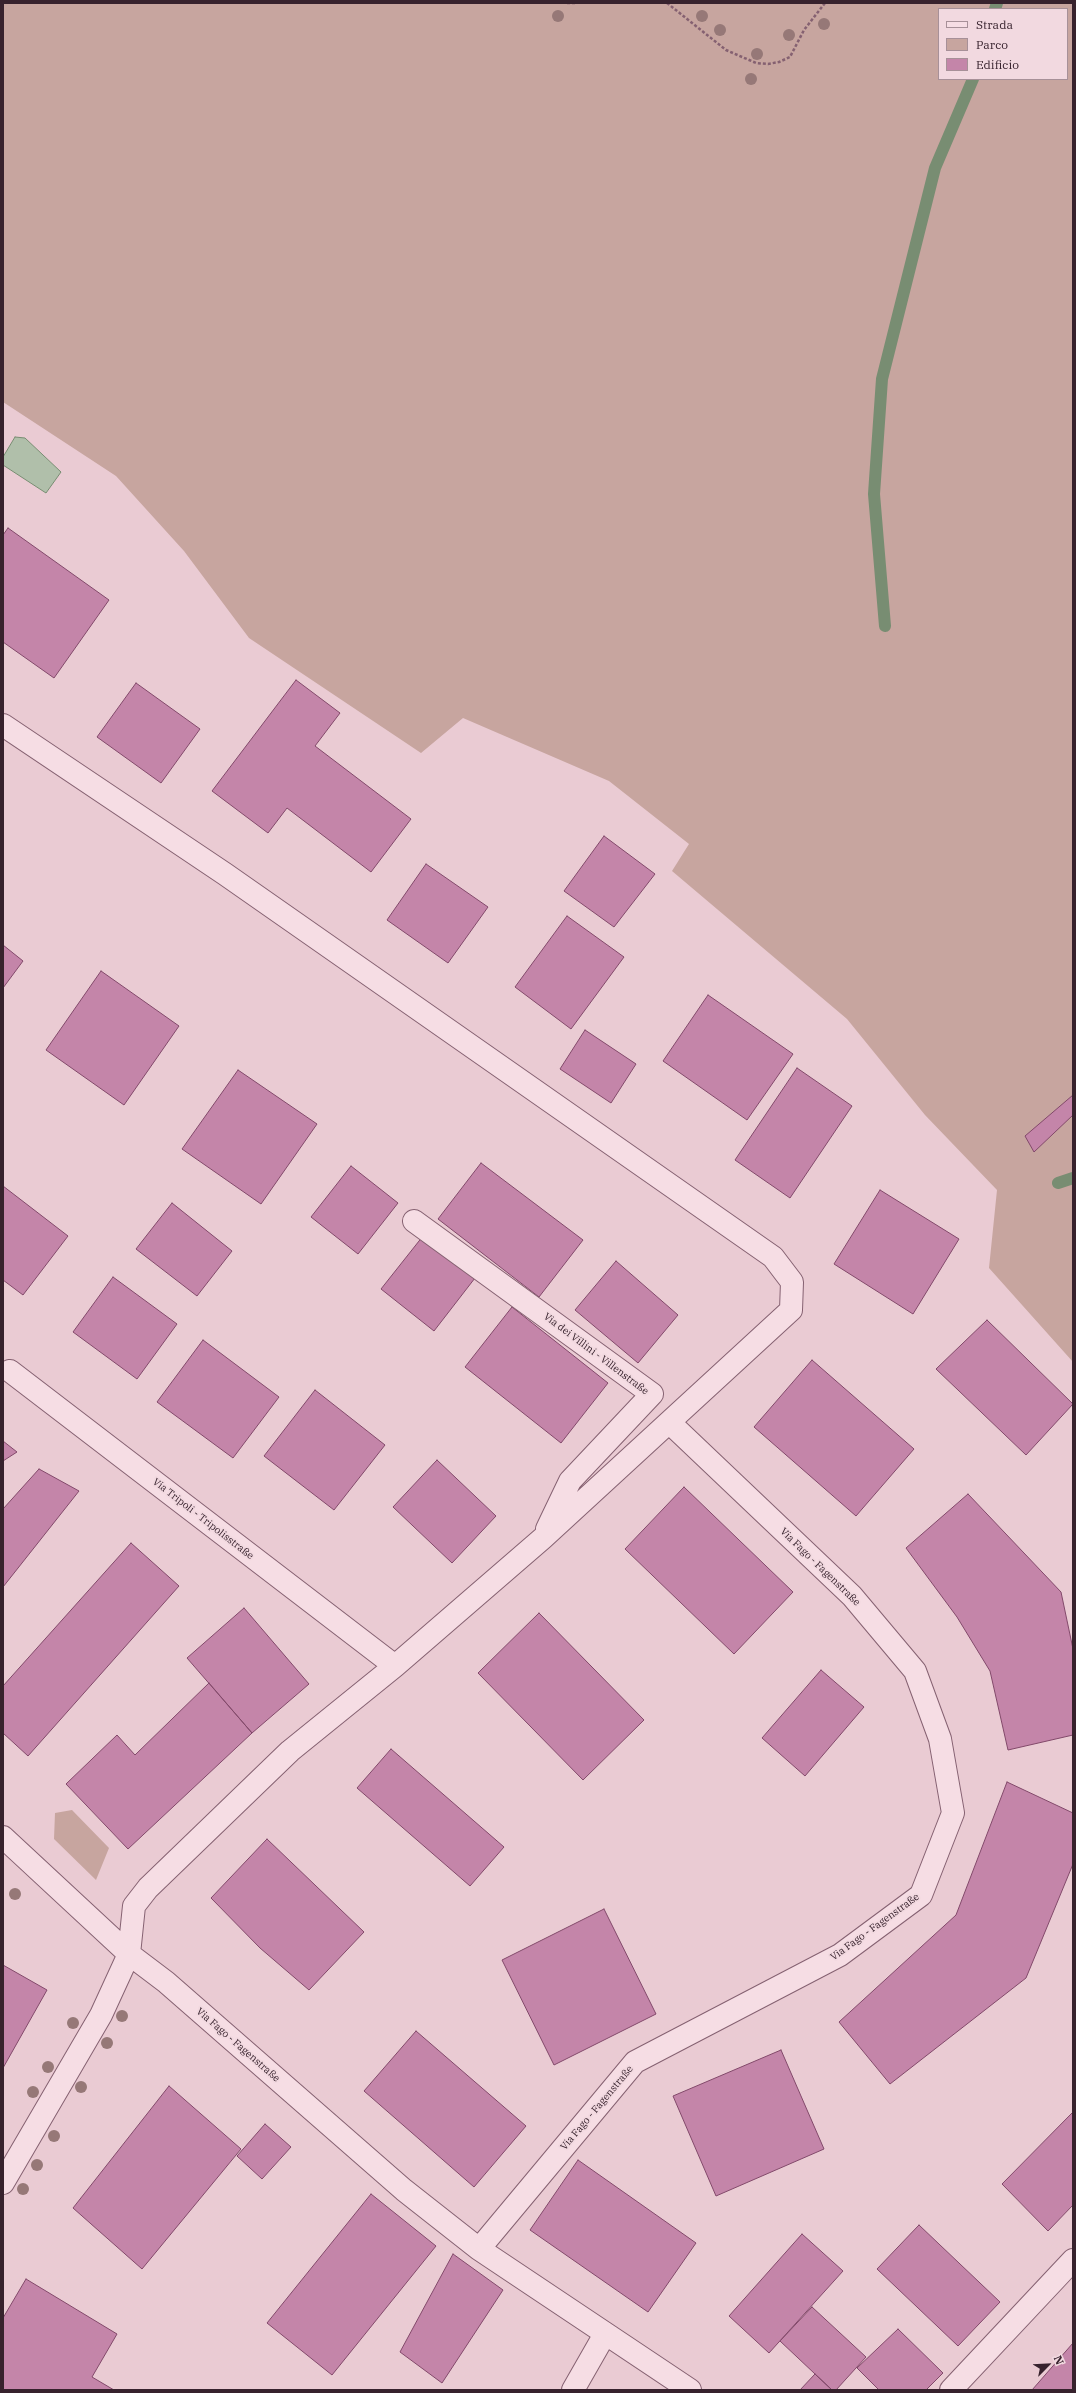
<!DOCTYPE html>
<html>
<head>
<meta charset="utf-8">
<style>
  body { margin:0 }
  #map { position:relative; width:1076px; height:2393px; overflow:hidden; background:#eacbd3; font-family:"IBM Plex Serif",serif }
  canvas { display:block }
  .frame { position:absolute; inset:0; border:4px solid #37222d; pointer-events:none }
  .legend { position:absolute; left:938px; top:8px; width:130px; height:72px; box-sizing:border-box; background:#f2d9e0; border:1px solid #a79098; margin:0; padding:5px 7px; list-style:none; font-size:12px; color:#37222d }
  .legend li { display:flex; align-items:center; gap:8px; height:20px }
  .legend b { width:20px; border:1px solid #a79098 }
  .north { position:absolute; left:1028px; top:2345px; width:40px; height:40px; -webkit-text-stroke:3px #f2d9e0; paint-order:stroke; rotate:66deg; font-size:11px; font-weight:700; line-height:16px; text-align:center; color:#37222d }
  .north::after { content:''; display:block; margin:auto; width:14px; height:18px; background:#37222d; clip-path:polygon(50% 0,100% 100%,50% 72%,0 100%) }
</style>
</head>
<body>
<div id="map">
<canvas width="1076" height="2393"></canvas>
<div class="frame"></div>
<ul class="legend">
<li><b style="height:5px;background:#f6dde4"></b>Strada</li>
<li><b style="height:11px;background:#c7a59f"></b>Parco</li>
<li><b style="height:11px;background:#c485a9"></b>Edificio</li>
</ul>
<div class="north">N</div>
</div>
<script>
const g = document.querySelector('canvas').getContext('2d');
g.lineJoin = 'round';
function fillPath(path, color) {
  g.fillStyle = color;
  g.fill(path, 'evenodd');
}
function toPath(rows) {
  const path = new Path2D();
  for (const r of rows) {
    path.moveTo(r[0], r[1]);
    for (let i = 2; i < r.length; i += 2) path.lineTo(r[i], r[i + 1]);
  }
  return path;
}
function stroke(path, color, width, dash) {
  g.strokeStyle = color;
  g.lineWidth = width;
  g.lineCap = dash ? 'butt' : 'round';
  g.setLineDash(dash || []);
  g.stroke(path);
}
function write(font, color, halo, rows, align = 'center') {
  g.font = font + ' "IBM Plex Serif",serif';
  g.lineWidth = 3.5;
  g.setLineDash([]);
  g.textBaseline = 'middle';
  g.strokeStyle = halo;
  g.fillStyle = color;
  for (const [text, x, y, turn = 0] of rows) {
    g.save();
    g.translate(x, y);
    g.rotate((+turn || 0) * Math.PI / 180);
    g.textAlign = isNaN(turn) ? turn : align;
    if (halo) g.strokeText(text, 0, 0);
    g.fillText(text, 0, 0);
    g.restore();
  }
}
const green = toPath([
  [3,3,1073,3,1073,1362,989,1268,997,1190,925,1115,847,1019,672,871,689,844,609,781,463,718,421,753,249,638,184,551,116,476,3,402],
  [939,9,1067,9,1067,79,939,79],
  [72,1810,109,1848,96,1880,54,1839,55,1813]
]);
const water = toPath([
  [15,437,25,438,61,472,46,493,3,465,3,457,15,437]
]);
const stream = toPath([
  [995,9,997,3],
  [885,626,874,494,882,379,935,168,973,79],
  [1058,1183,1073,1178]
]);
const building = toPath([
  [8,528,109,600,54,678,3,642,3,535,8,528],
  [296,680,340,713,315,746,411,819,371,872,287,808,268,833,212,791,296,680],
  [136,683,200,729,161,783,97,737,136,683],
  [604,836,655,874,614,927,564,891,604,836],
  [426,864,488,907,448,963,387,920,426,864],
  [567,916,624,957,571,1029,515,987,567,916],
  [3,945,23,961,3,988,3,945],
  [101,971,179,1026,124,1105,46,1050,101,971],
  [708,995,793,1054,747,1120,663,1061,708,995],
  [585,1030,636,1064,611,1103,560,1069,585,1030],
  [797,1068,852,1106,790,1198,735,1160,797,1068],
  [238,1070,317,1124,261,1204,182,1149,238,1070],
  [1073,1095,1073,1115,1034,1152,1025,1136,1073,1095],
  [481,1163,583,1240,539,1297,438,1219,481,1163],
  [351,1166,398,1203,358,1254,311,1217,351,1166],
  [3,1186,68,1236,23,1295,3,1280,3,1186],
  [880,1190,959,1239,913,1314,834,1264,880,1190],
  [172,1203,232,1251,197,1296,136,1249,172,1203],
  [423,1236,475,1278,434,1331,381,1289,423,1236],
  [616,1261,678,1315,638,1363,575,1310,616,1261],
  [113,1277,177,1324,137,1379,73,1332,113,1277],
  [512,1307,608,1383,561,1443,465,1367,512,1307],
  [987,1320,1073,1404,1026,1455,936,1369,987,1320],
  [203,1340,279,1397,233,1458,157,1402,203,1340],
  [812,1360,914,1449,856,1516,754,1427,812,1360],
  [315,1390,385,1445,334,1510,264,1456,315,1390],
  [3,1441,17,1452,3,1461,3,1441],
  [437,1460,496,1516,452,1563,393,1507,437,1460],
  [39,1469,79,1491,3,1587,3,1509,39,1469],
  [684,1487,793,1592,734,1654,625,1549,684,1487],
  [968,1494,1061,1592,1073,1649,1073,1735,1008,1750,990,1671,957,1617,906,1548,968,1494],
  [131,1543,179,1586,28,1756,3,1733,3,1686,131,1543],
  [244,1608,309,1684,252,1733,187,1658,244,1608],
  [539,1613,644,1720,583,1780,478,1673,539,1613],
  [821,1670,864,1707,805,1776,762,1738,821,1670],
  [209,1683,252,1733,128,1849,66,1784,117,1735,135,1755,209,1683],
  [391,1749,504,1847,470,1886,357,1788,391,1749],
  [1007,1782,1073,1813,1073,1864,1026,1978,890,2084,839,2022,956,1915,1007,1782],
  [267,1839,364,1932,309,1990,260,1948,211,1898,267,1839],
  [604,1909,656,2014,554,2065,502,1960,604,1909],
  [3,1965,47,1990,3,2068,3,1965],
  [416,2031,526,2126,474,2187,364,2091,416,2031],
  [781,2050,824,2149,716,2196,673,2096,781,2050],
  [169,2086,241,2149,142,2269,73,2208,169,2086],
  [1073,2112,1073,2205,1048,2231,1002,2184,1073,2112],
  [265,2124,291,2147,262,2179,237,2156,265,2124],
  [578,2160,696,2243,648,2312,530,2230,578,2160],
  [371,2194,436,2246,332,2375,267,2323,371,2194],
  [919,2225,1000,2302,958,2346,877,2269,919,2225],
  [802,2234,843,2271,769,2353,729,2316,802,2234],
  [453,2254,503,2290,442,2383,400,2352,453,2254],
  [26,2279,117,2334,92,2377,114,2390,3,2390,3,2318,26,2279],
  [812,2307,866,2357,836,2390,832,2390,780,2341,812,2307],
  [898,2329,943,2373,926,2390,879,2390,857,2368,898,2329],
  [1073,2343,1073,2390,1032,2390,1073,2343],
  [815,2374,832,2390,800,2390,815,2374]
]);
const path = toPath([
  [567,3,575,3],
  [667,3,726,50,756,63,768,64,779,62,790,57,804,30,825,3]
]);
const minor = toPath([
  [3,725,225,874,773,1257,792,1282,791,1310,543,1538,395,1666,290,1751,148,1888,134,1906,129,1954,101,2015,3,2183],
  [414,1221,652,1394,570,1481,547,1529],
  [10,1371,395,1666],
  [3,1837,129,1954,166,1982,404,2190,479,2249,690,2390],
  [479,2249,635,2062,840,1955,921,1895,953,1813,940,1739,915,1671,852,1596,670,1423],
  [573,2390,605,2334],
  [951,2390,1073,2260]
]);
const trees = [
  [558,16],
  [702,16],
  [824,24],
  [720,30],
  [789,35],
  [757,54],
  [751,79],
  [15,1894],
  [122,2016],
  [73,2023],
  [107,2043],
  [48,2067],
  [81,2087],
  [33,2092],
  [54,2136],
  [37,2165],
  [23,2189]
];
const streetNames = [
  ["Via dei Villini - Villenstraße",596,1354,37],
  ["Via Tripoli - Tripolisstraße",203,1519,38],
  ["Via Fago - Fagenstraße",820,1567,44],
  ["Via Fago - Fagenstraße",875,1927,-36],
  ["Via Fago - Fagenstraße",238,2045,41],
  ["Via Fago - Fagenstraße",597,2108,-50]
];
fillPath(green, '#c7a59f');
fillPath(water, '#b0bfaa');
stroke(water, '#788d72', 1);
stroke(stream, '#788d72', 12);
fillPath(building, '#c485a9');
stroke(building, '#82496a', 1);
stroke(minor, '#856171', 24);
stroke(path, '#856171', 2.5, [3, 2]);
stroke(minor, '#f6dde4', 22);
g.fillStyle = '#967877';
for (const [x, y] of trees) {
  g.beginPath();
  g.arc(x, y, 6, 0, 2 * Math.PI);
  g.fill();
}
write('10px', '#37222d', '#f2d9e0', streetNames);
</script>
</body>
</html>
